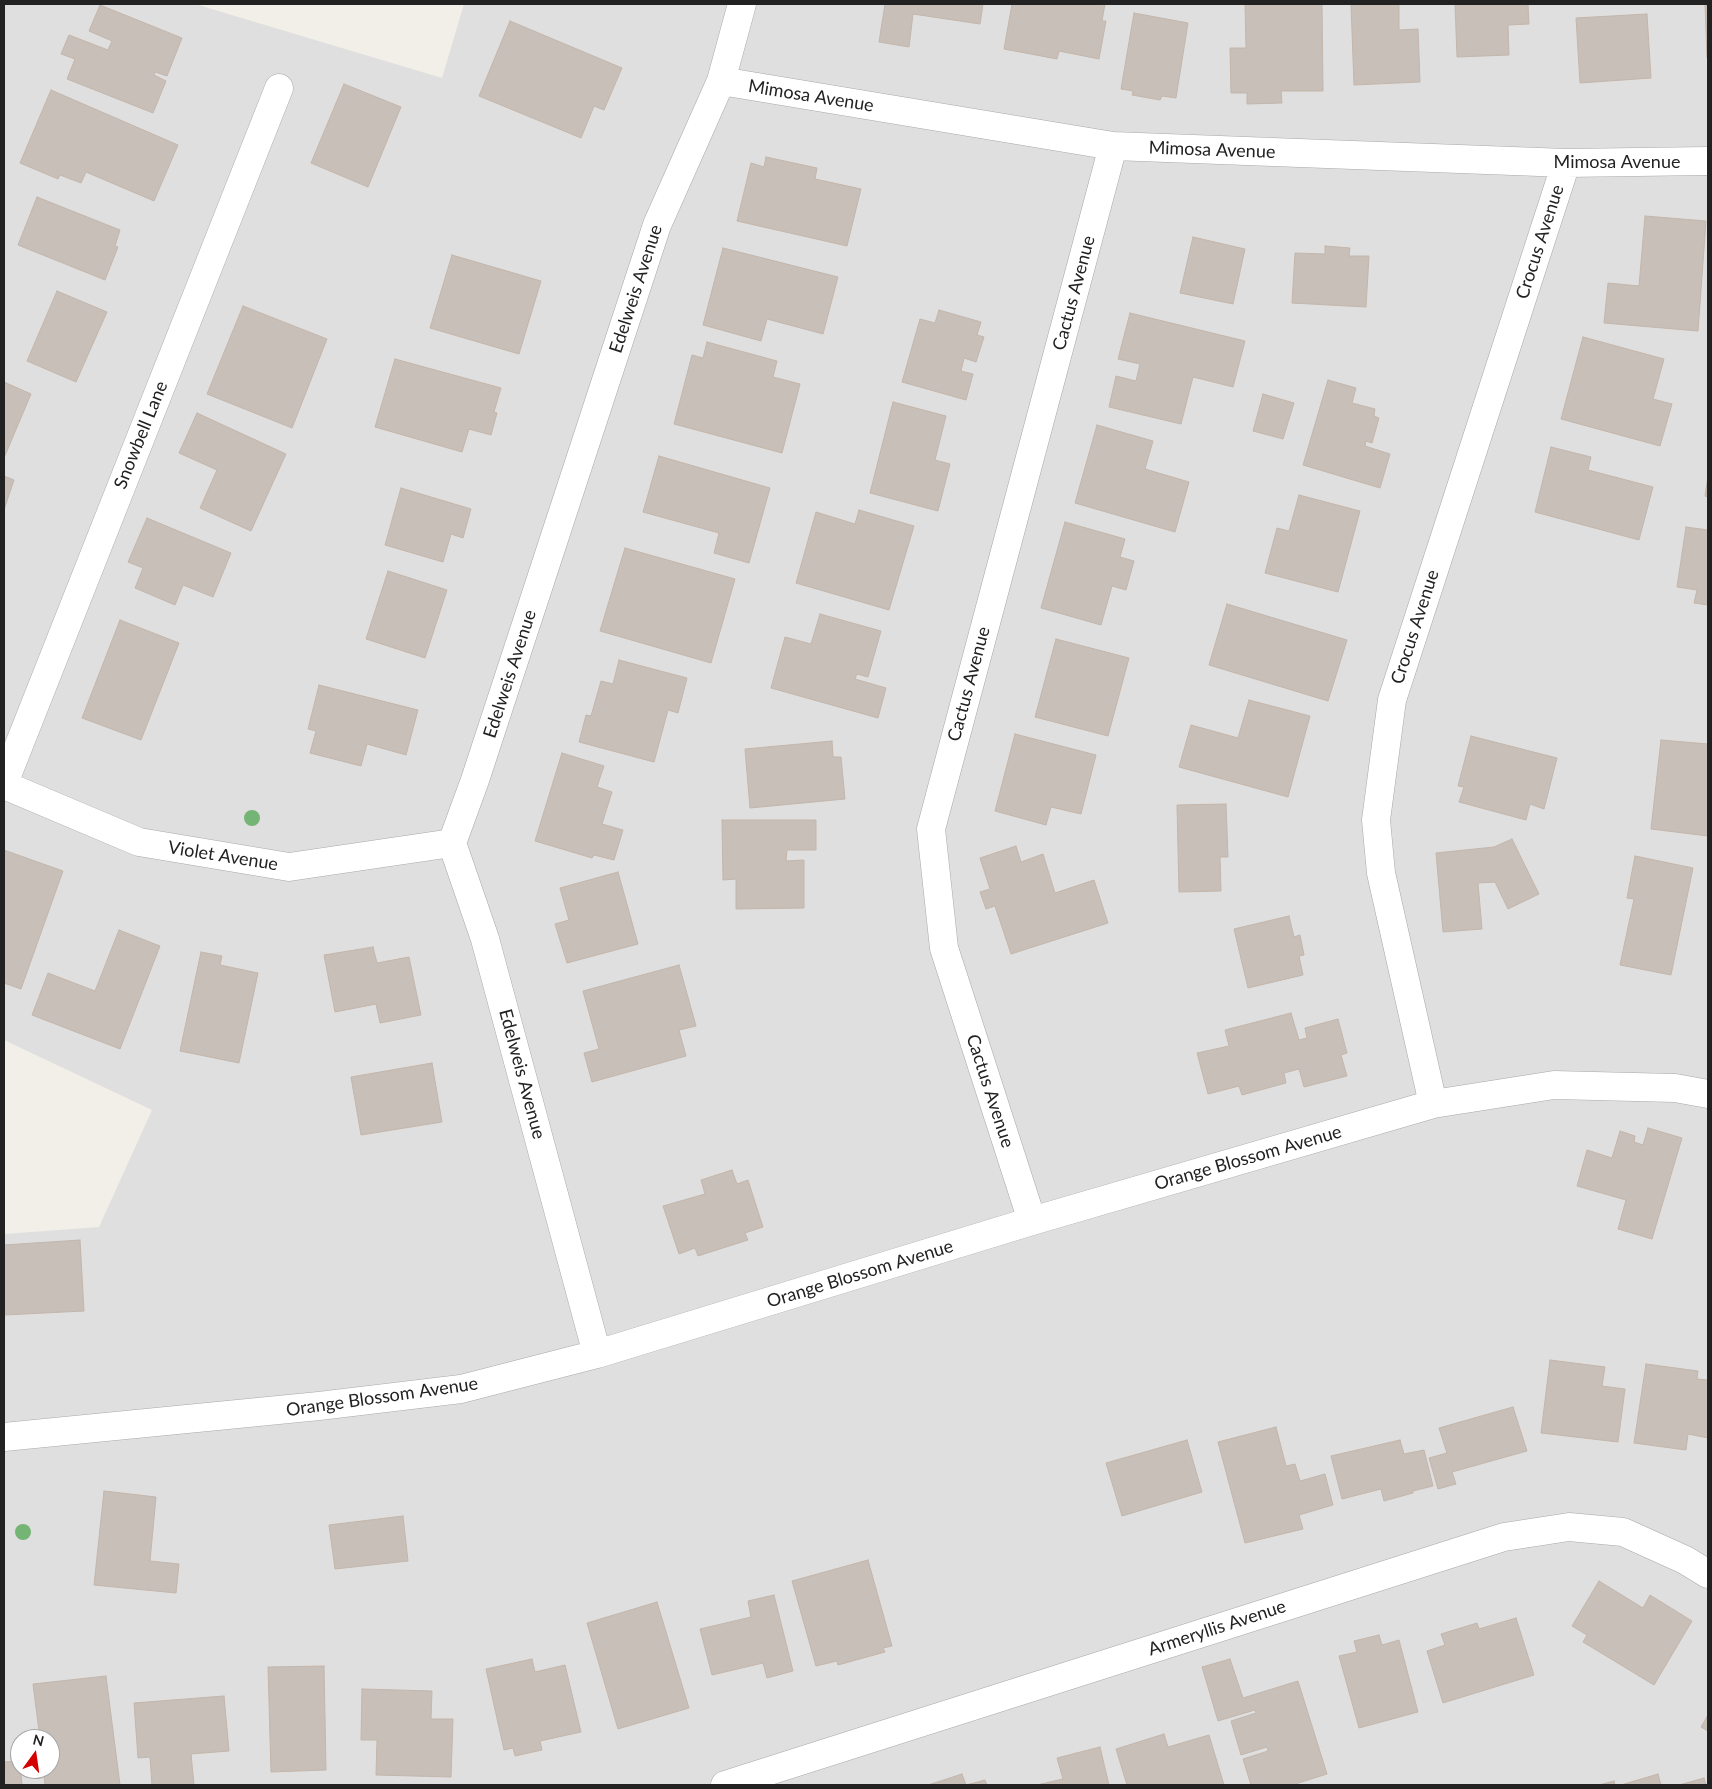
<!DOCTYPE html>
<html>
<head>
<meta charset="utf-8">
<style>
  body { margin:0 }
  #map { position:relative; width:1712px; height:1789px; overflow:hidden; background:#f2efe9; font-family:Lato,sans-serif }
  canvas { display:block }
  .frame { position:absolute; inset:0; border:5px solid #222; pointer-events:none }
  .north { position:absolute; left:10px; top:1729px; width:50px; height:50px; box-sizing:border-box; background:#fff; border:1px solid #a7a7a7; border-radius:50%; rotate:14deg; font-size:14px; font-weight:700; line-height:20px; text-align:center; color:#222 }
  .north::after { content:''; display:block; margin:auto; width:18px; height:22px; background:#d40000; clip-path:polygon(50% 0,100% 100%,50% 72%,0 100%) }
</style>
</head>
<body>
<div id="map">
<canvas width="1712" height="1789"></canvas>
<div class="frame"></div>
<div class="north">N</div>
</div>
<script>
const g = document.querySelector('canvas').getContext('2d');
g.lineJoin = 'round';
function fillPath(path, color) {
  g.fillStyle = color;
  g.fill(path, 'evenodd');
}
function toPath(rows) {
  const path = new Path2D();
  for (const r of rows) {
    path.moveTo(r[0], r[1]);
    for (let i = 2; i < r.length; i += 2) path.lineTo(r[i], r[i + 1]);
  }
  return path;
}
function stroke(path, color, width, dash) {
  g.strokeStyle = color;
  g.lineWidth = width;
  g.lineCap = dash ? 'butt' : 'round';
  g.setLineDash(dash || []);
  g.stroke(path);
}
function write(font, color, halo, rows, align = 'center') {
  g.font = font + ' Lato,sans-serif';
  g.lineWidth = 4;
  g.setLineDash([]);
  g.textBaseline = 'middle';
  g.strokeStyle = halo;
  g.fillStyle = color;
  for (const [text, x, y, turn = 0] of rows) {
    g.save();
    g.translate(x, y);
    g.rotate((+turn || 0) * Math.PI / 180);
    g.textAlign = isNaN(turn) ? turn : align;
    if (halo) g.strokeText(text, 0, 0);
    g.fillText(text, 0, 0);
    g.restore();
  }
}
const residential = toPath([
  [4,4,195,4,442,78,464,4,1708,4,1708,1785,4,1785,4,1234,99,1227,152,1110,4,1040],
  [20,1739,50,1739,50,1769,20,1769]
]);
const building = toPath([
  [885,4,983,4,980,24,913,14,909,47,879,42,885,4],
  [1012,4,1105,4,1102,21,1106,21,1099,59,1059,51,1057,59,1004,49,1012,4],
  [1245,4,1322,4,1323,91,1281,91,1282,103,1247,104,1247,93,1231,93,1230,48,1246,48,1245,4],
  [1351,4,1399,4,1399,30,1418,29,1420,82,1354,85,1351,4],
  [1455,4,1528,4,1529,24,1508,25,1509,55,1457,57,1455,4],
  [1705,4,1708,4,1708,58,1707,58,1705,4],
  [100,5,182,38,167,76,155,72,154,75,166,81,153,113,67,79,75,59,61,54,69,35,108,50,112,41,89,31,100,5],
  [1134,13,1188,23,1176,98,1162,96,1160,100,1132,95,1133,91,1121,89,1134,13],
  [1647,14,1651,78,1580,83,1576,18,1647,14],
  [510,21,622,68,604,110,594,106,581,138,479,96,510,21],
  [344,84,401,107,368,187,311,163,344,84],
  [51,90,178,145,154,201,86,172,81,183,60,175,58,179,20,163,51,90],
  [766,157,817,168,815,179,861,189,847,246,737,221,751,163,764,167,766,157],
  [37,197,120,230,115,246,118,247,105,280,18,245,37,197],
  [1645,216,1706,221,1698,331,1604,323,1608,283,1639,286,1645,216],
  [1193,237,1245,249,1233,304,1180,293,1193,237],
  [1325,246,1350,248,1349,256,1369,256,1366,307,1292,303,1295,253,1325,254,1325,246],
  [723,248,838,277,823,334,767,319,761,341,703,325,723,248],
  [452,255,541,281,519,354,430,328,452,255],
  [57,291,107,312,76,382,27,361,57,291],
  [243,306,327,339,292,428,207,394,243,306],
  [939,310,981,322,977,335,984,337,976,362,964,358,961,371,973,374,966,400,902,382,920,319,935,323,939,310],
  [1130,313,1245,341,1233,387,1193,377,1181,424,1109,407,1116,376,1136,381,1140,364,1118,359,1130,313],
  [1583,337,1664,359,1653,399,1672,404,1660,446,1561,419,1583,337],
  [707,342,777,361,773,377,800,384,782,453,674,424,692,355,703,358,707,342],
  [395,359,501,388,494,412,497,413,491,435,469,429,462,452,375,427,395,359],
  [1328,380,1356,388,1352,403,1375,409,1374,416,1379,418,1372,443,1366,441,1365,446,1390,454,1380,488,1303,465,1328,380],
  [4,382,31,394,4,458,4,382],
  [1263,394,1294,403,1283,439,1253,431,1263,394],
  [893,402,946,416,935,460,950,464,938,511,870,493,893,402],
  [197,413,286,454,251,531,200,508,217,470,179,453,197,413],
  [1097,425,1153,441,1145,469,1189,482,1175,532,1075,503,1097,425],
  [1551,447,1591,457,1588,470,1653,487,1639,540,1535,512,1551,447],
  [659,456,770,488,749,563,714,553,719,533,643,512,659,456],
  [4,476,14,480,4,510,4,476],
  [1708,476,1708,497,1705,496,1708,476],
  [401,488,471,509,463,538,451,534,443,562,385,545,401,488],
  [1299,495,1360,511,1338,592,1265,573,1277,528,1289,531,1299,495],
  [859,510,914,526,889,610,796,583,816,512,855,524,859,510],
  [147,518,231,553,213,597,183,585,175,605,135,588,143,568,128,562,147,518],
  [1065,522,1125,539,1120,557,1134,561,1126,590,1112,586,1101,625,1041,608,1065,522],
  [1686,527,1708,530,1708,605,1694,603,1697,590,1677,587,1686,527],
  [625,548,735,579,711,663,600,631,625,548],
  [388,571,447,590,425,658,366,639,388,571],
  [1227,604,1347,640,1328,701,1209,665,1227,604],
  [820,614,881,631,868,677,857,674,855,679,886,688,878,718,771,688,785,637,811,644,820,614],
  [120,620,179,643,141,740,82,718,120,620],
  [1056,639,1129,658,1108,736,1035,717,1056,639],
  [619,660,687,678,678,713,668,710,654,762,579,742,586,715,591,716,601,681,613,684,619,660],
  [319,685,418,710,406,755,367,744,361,766,310,753,316,731,308,729,319,685],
  [1249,700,1310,716,1288,797,1179,767,1191,725,1238,738,1249,700],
  [1015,734,1096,755,1081,814,1051,807,1046,825,995,811,1015,734],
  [1471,736,1557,758,1544,809,1530,804,1526,820,1459,802,1464,787,1458,786,1471,736],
  [1661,740,1708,744,1708,836,1651,829,1661,740],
  [832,741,833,757,841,757,845,799,750,808,745,749,832,741],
  [562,753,604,766,597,787,612,792,602,824,623,830,614,860,594,855,592,858,535,841,562,753],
  [1226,804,1228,857,1220,857,1221,891,1179,892,1177,805,1226,804],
  [722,820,816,820,816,850,787,850,786,861,804,860,804,908,736,909,736,879,723,880,722,820],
  [1512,839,1539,894,1508,909,1495,882,1478,883,1482,929,1443,932,1436,853,1494,847,1512,839],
  [1016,846,1021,862,1043,854,1055,893,1094,880,1108,923,1011,954,995,906,986,909,980,892,990,889,980,858,1016,846],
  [4,850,63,871,21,989,4,983,4,850],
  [1635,856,1693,868,1671,975,1620,965,1634,899,1627,898,1635,856],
  [618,872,638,944,567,963,555,924,569,920,560,888,618,872],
  [1289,916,1294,937,1300,935,1304,955,1299,956,1303,975,1248,988,1234,929,1289,916],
  [119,930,160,946,120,1049,32,1015,48,973,95,991,119,930],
  [373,947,377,963,409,957,421,1015,380,1023,376,1004,335,1012,324,955,373,947],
  [201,952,222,956,220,965,258,973,239,1063,180,1051,201,952],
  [679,965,696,1026,679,1030,686,1056,592,1082,584,1053,599,1049,583,991,679,965],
  [1291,1013,1299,1040,1307,1038,1305,1028,1338,1019,1347,1053,1341,1055,1347,1076,1304,1087,1299,1069,1284,1073,1286,1083,1242,1095,1239,1086,1208,1094,1197,1053,1229,1046,1225,1030,1291,1013],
  [432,1063,442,1122,361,1135,351,1077,432,1063],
  [1648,1128,1682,1138,1652,1239,1618,1229,1626,1200,1577,1186,1587,1150,1612,1158,1620,1131,1635,1136,1634,1142,1643,1145,1648,1128],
  [732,1170,737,1184,748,1180,763,1227,745,1233,748,1240,698,1256,695,1248,679,1254,663,1206,705,1194,701,1180,732,1170],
  [80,1240,84,1311,4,1315,4,1245,80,1240],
  [1550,1360,1605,1367,1602,1386,1625,1389,1618,1442,1541,1433,1550,1360],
  [1646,1364,1698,1371,1697,1379,1708,1380,1708,1438,1688,1434,1686,1450,1634,1443,1646,1364],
  [1513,1407,1527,1451,1452,1472,1456,1484,1438,1489,1429,1458,1447,1453,1439,1428,1513,1407],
  [1276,1427,1286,1466,1295,1464,1300,1481,1325,1474,1333,1505,1299,1515,1303,1529,1245,1543,1218,1442,1276,1427],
  [1187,1440,1202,1492,1122,1516,1106,1463,1187,1440],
  [1400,1440,1404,1454,1424,1450,1433,1486,1413,1491,1413,1493,1384,1501,1381,1489,1342,1499,1331,1456,1400,1440],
  [104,1491,156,1497,150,1561,179,1564,176,1593,94,1585,104,1491],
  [403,1516,408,1561,335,1569,329,1525,403,1516],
  [868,1560,892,1646,883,1648,885,1652,838,1665,837,1661,816,1666,792,1581,868,1560],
  [1599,1581,1643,1608,1650,1595,1692,1621,1654,1685,1583,1642,1587,1635,1572,1626,1599,1581],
  [774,1595,793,1671,767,1678,763,1663,712,1675,700,1629,751,1617,748,1601,774,1595],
  [657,1602,689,1708,618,1729,587,1623,657,1602],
  [1516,1618,1534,1675,1443,1703,1427,1651,1445,1645,1441,1634,1477,1623,1479,1629,1516,1618],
  [1379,1635,1382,1645,1399,1640,1418,1712,1359,1728,1339,1656,1357,1652,1354,1641,1379,1635],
  [532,1659,535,1672,565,1665,581,1732,540,1741,542,1750,515,1756,513,1748,504,1750,486,1669,532,1659],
  [1230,1659,1243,1698,1298,1681,1327,1774,1292,1785,1251,1785,1243,1759,1268,1751,1267,1747,1241,1755,1231,1721,1256,1713,1255,1710,1218,1721,1202,1667,1230,1659],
  [324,1666,326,1770,271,1772,268,1667,324,1666],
  [106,1676,120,1785,45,1785,43,1769,50,1769,50,1739,40,1739,33,1684,106,1676],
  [362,1689,432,1691,431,1719,453,1719,451,1777,376,1775,377,1740,361,1740,362,1689],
  [224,1696,229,1751,191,1754,194,1785,152,1785,150,1757,138,1758,134,1703,224,1696],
  [1708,1715,1708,1731,1701,1727,1708,1715],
  [1164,1734,1168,1747,1209,1735,1224,1785,1127,1785,1116,1749,1164,1734],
  [1100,1747,1109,1785,1037,1785,1063,1779,1057,1758,1100,1747],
  [20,1761,22,1785,4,1785,4,1762,20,1761],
  [962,1774,966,1785,985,1780,987,1785,928,1785,962,1774],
  [1658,1774,1661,1785,1621,1785,1658,1774],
  [1704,1778,1706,1785,1679,1785,1704,1778],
  [1614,1781,1615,1785,1599,1785,1614,1781]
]);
const street = toPath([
  [721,81,1113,146,1566,163,1708,161],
  [4,783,279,88],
  [4,785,139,842,289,867,452,843],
  [1433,1104,1381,873,1376,820,1392,700,1566,163],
  [1032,1221,944,948,931,829,1113,146],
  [597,1354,485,939,452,843,475,780,657,225,721,81,742,4],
  [4,1437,319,1406,461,1389,597,1354,1032,1221,1433,1104,1554,1085,1675,1088,1708,1094],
  [725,1785,1504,1537,1569,1527,1623,1532,1685,1560,1708,1574]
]);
const trees = [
  [252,818],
  [23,1532]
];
const streetNames = [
  ["Mimosa Avenue",811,96,9],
  ["Mimosa Avenue",1212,150,2],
  ["Mimosa Avenue",1617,162],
  ["Crocus Avenue",1540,242,-72],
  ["Edelweis Avenue",636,289,-72],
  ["Cactus Avenue",1074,293,-75],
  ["Snowbell Lane",141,435,-68],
  ["Crocus Avenue",1415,627,-72],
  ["Edelweis Avenue",510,674,-72],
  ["Cactus Avenue",969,684,-75],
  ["Violet Avenue",223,856,9],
  ["Edelweis Avenue",522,1074,75],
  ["Cactus Avenue",990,1091,72],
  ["Orange Blossom Avenue",1248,1158,-16],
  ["Orange Blossom Avenue",860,1274,-17],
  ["Orange Blossom Avenue",382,1397,-8],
  ["Armeryllis Avenue",1217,1628,-18]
];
fillPath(residential, '#e0dfdf');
fillPath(building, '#c7bfb8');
stroke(building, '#c4b6ab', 1);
stroke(street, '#a9a9a9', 29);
stroke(street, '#fff', 28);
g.fillStyle = '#74b475';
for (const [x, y] of trees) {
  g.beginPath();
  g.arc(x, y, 8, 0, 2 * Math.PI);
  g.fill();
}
write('18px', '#222', '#fff', streetNames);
</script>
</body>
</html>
